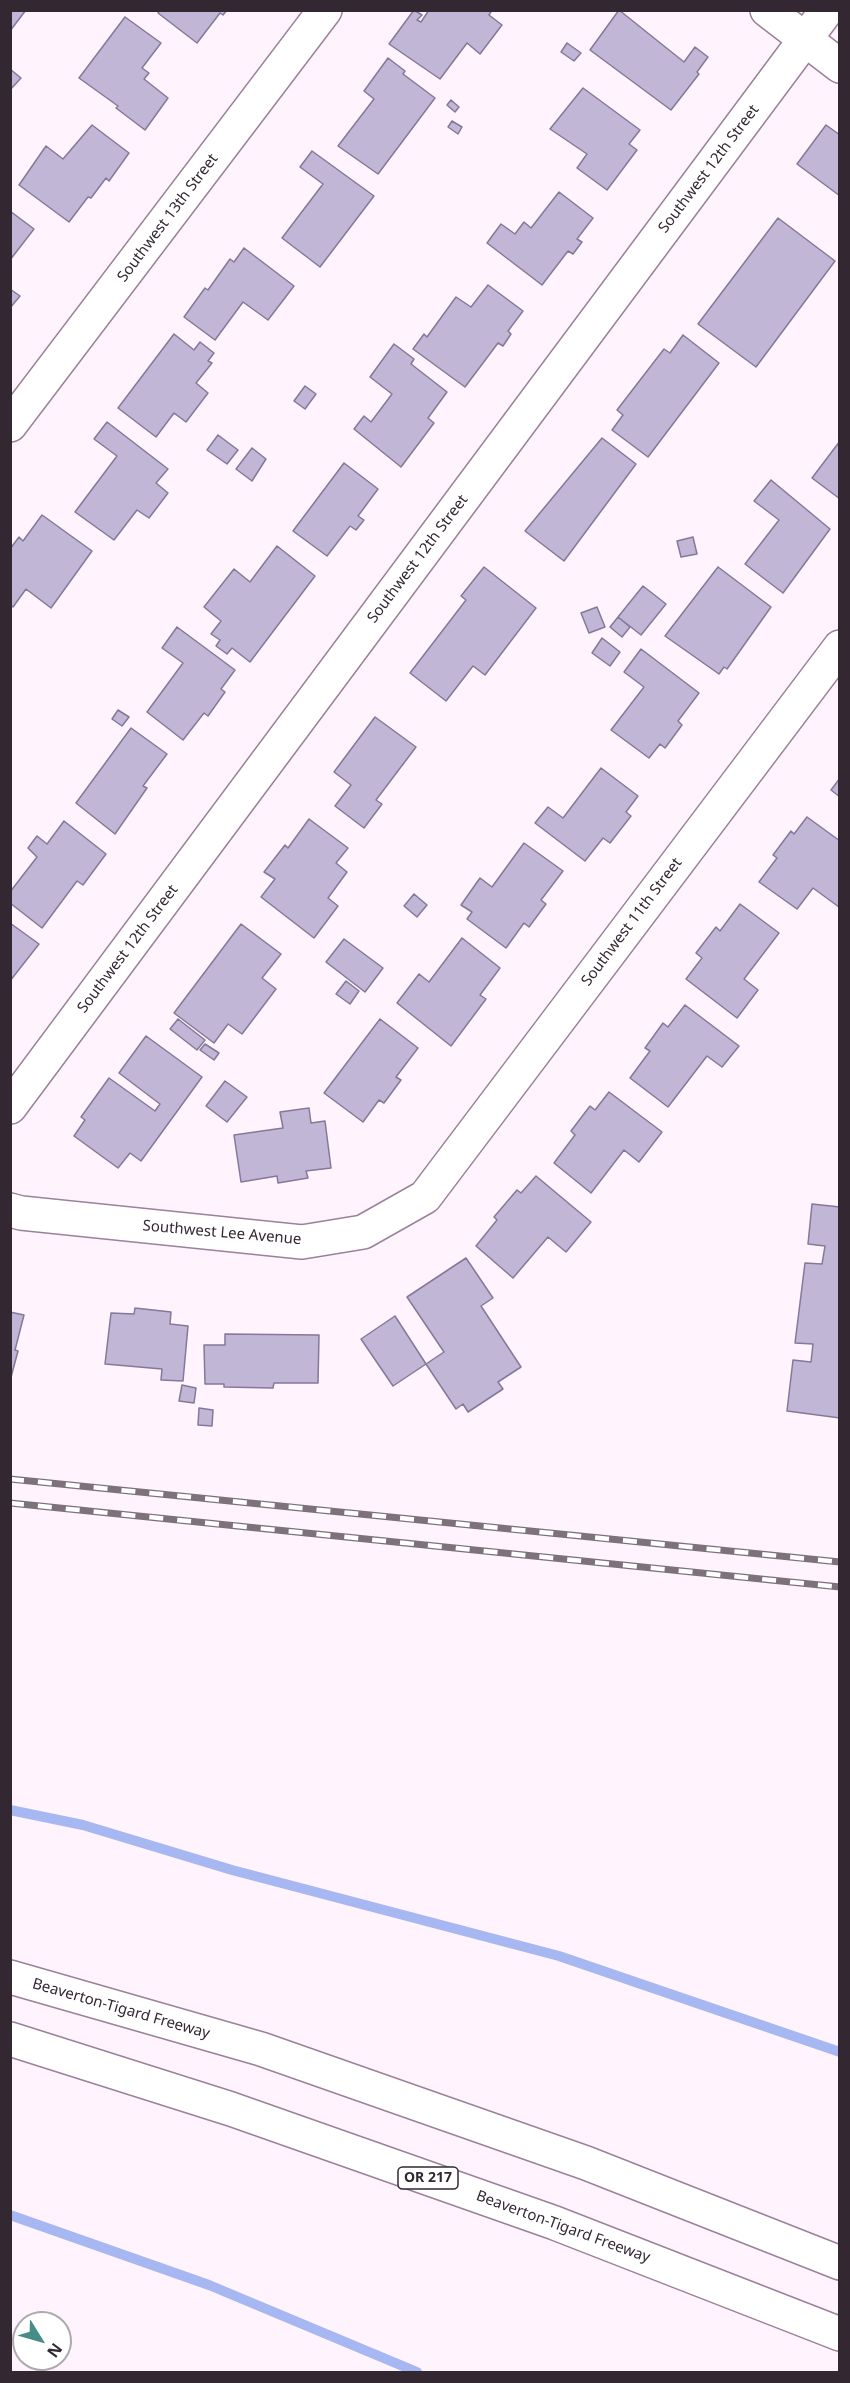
<!DOCTYPE html>
<html>
<head>
<meta charset="utf-8">
<style>
  body { margin:0 }
  #map { position:relative; width:850px; height:2383px; overflow:hidden; background:#fff3fe; font-family:"Noto Sans",sans-serif }
  canvas { display:block }
  .frame { position:absolute; inset:0; border:12px solid #332832; pointer-events:none }
  .north { position:absolute; left:12px; top:2311px; width:60px; height:60px; box-sizing:border-box; background:#fff; border:2px solid #ada9ad; border-radius:50%; rotate:127deg; font-size:16px; font-weight:700; line-height:24px; text-align:center; color:#332832 }
  .north::after { content:''; display:block; margin:auto; width:21px; height:27px; background:#468d87; clip-path:polygon(50% 0,100% 100%,50% 72%,0 100%) }
</style>
</head>
<body>
<div id="map">
<canvas width="850" height="2383"></canvas>
<div class="frame"></div>
<div class="north">N</div>
</div>
<script>
const g = document.querySelector('canvas').getContext('2d');
g.lineJoin = 'round';
function toPath(rows) {
  const path = new Path2D();
  for (const r of rows) {
    path.moveTo(r[0], r[1]);
    for (let i = 2; i < r.length; i += 2) path.lineTo(r[i], r[i + 1]);
  }
  return path;
}
function stroke(path, color, width, dash) {
  g.strokeStyle = color;
  g.lineWidth = width;
  g.lineCap = dash ? 'butt' : 'round';
  g.setLineDash(dash || []);
  g.stroke(path);
}
function fillPath(path, color) {
  g.fillStyle = color;
  g.fill(path, 'evenodd');
}
function write(font, color, halo, rows, align = 'center') {
  g.font = font + ' "Noto Sans",sans-serif';
  g.lineWidth = 5;
  g.setLineDash([]);
  g.textBaseline = 'middle';
  g.strokeStyle = halo;
  g.fillStyle = color;
  for (const [text, x, y, turn = 0] of rows) {
    g.save();
    g.translate(x, y);
    g.rotate((+turn || 0) * Math.PI / 180);
    g.textAlign = isNaN(turn) ? turn : align;
    if (halo) g.strokeText(text, 0, 0);
    g.fillText(text, 0, 0);
    g.restore();
  }
}
const stream = toPath([
  [10,1810,83,1825,232,1870,559,1956,840,2052],
  [10,2215,209,2285,417,2372]
]);
const building = toPath([
  [10,10,26,10,10,31,10,10],
  [160,10,227,10,223,15,220,13,197,43,158,13,160,10],
  [414,10,422,15,417,20,421,22,429,10,492,10,489,15,502,25,480,54,467,43,440,79,389,44,414,10],
  [619,10,684,62,695,47,708,57,697,72,699,74,671,110,590,50,619,10],
  [125,17,161,43,142,68,149,73,144,79,168,98,145,130,116,108,118,106,79,78,125,17],
  [567,43,581,53,574,61,561,52,567,43],
  [388,58,405,71,403,74,435,98,378,174,338,146,374,99,364,91,388,58],
  [10,69,21,78,10,90,10,69],
  [583,88,640,130,629,144,637,150,607,190,577,168,587,154,550,129,583,88],
  [451,100,459,107,455,112,447,105,451,100],
  [452,121,462,127,458,134,448,127,452,121],
  [92,125,129,153,109,181,106,178,91,198,88,197,69,222,19,185,46,146,63,159,92,125],
  [826,125,840,135,840,196,797,164,826,125],
  [312,151,374,196,320,267,282,238,323,184,300,167,312,151],
  [559,192,593,218,577,239,582,242,573,254,568,251,542,285,487,243,501,224,515,234,524,222,531,228,559,192],
  [10,211,34,229,10,260,10,211],
  [778,218,835,261,756,367,698,324,778,218],
  [244,248,294,286,268,320,243,302,215,340,184,317,205,288,208,290,230,259,234,262,244,248],
  [488,285,523,311,508,331,511,334,503,346,498,343,465,387,413,349,424,334,427,337,456,297,471,307,488,285],
  [10,289,20,296,10,308,10,289],
  [174,334,194,350,200,342,214,353,208,361,212,363,196,383,208,393,186,422,174,413,156,437,118,408,174,334],
  [683,335,719,363,648,457,612,430,623,415,617,410,664,349,670,353,683,335],
  [394,344,414,359,411,364,447,392,428,418,434,423,401,467,354,429,364,416,371,422,392,394,370,377,394,344],
  [305,386,316,394,305,409,294,401,305,386],
  [107,422,168,469,156,483,168,493,149,518,137,510,114,540,75,512,117,456,94,439,107,422],
  [218,435,238,450,227,464,207,450,218,435],
  [602,438,636,464,564,561,525,531,602,438],
  [840,441,840,499,812,478,840,441],
  [252,448,266,459,252,481,236,469,252,448],
  [344,463,378,489,358,516,364,520,356,530,350,526,327,556,293,531,344,463],
  [771,480,830,529,783,593,745,564,779,520,754,501,771,480],
  [42,515,92,551,51,608,26,589,13,607,10,605,10,549,19,537,23,541,42,515],
  [693,537,697,554,681,557,677,541,693,537],
  [277,546,315,576,250,662,232,648,227,654,216,646,220,640,211,634,221,621,204,607,234,569,250,582,277,546],
  [484,567,536,608,485,675,473,666,446,701,410,673,466,600,461,596,484,567],
  [718,567,771,607,727,669,724,667,719,674,665,636,718,567],
  [643,586,666,604,641,635,618,617,643,586],
  [597,607,605,627,589,633,581,613,597,607],
  [618,617,630,627,622,637,610,627,618,617],
  [177,627,235,670,221,689,225,692,208,716,204,713,183,740,147,712,183,663,162,648,177,627],
  [602,638,620,652,610,666,592,653,602,638],
  [641,649,699,693,678,721,682,725,665,748,660,744,649,758,611,730,644,687,624,672,641,649],
  [118,710,129,717,122,726,112,719,118,710],
  [375,717,416,747,376,800,382,804,364,828,335,806,351,785,334,772,375,717],
  [131,728,167,754,143,786,147,788,115,834,76,803,131,728],
  [601,768,638,796,626,812,631,816,610,843,603,838,585,861,535,823,548,807,563,818,601,768],
  [840,778,840,797,831,790,840,778],
  [807,817,840,841,839,907,813,888,797,909,759,882,777,858,773,855,791,831,794,834,807,817],
  [309,819,348,848,336,863,347,872,328,898,338,906,314,938,261,897,275,879,264,872,285,845,288,848,309,819],
  [64,821,106,854,83,885,77,881,42,928,10,903,10,892,37,857,28,848,37,836,47,844,64,821],
  [524,843,563,871,541,900,546,904,529,927,524,923,506,948,467,919,472,912,461,905,480,878,492,887,524,843],
  [414,894,427,905,417,917,404,906,414,894],
  [740,904,779,933,744,979,758,990,737,1018,686,979,702,958,696,953,716,927,720,931,740,904],
  [10,923,39,944,10,981,10,923],
  [241,924,281,954,262,978,276,989,242,1034,228,1024,214,1043,174,1013,241,924],
  [462,938,500,968,480,995,486,999,451,1046,397,1003,419,974,429,982,462,938],
  [344,939,383,968,365,992,326,962,344,939],
  [346,981,359,991,350,1004,336,994,346,981],
  [685,1005,739,1046,722,1067,707,1056,668,1107,630,1078,650,1051,645,1048,663,1023,668,1027,685,1005],
  [178,1019,205,1040,197,1050,170,1029,178,1019],
  [380,1019,418,1048,396,1077,401,1080,384,1103,379,1100,363,1122,324,1093,380,1019],
  [146,1036,202,1077,141,1161,130,1153,118,1168,74,1136,85,1120,81,1117,109,1078,155,1111,160,1104,119,1073,146,1036],
  [205,1044,219,1053,214,1060,200,1050,205,1044],
  [225,1081,247,1097,227,1122,206,1106,225,1081],
  [609,1092,662,1132,639,1162,624,1150,591,1193,554,1163,575,1135,571,1131,590,1106,595,1110,609,1092],
  [309,1108,311,1123,325,1121,331,1168,306,1171,308,1178,278,1183,277,1176,241,1182,234,1135,283,1128,280,1112,309,1108],
  [536,1176,591,1222,566,1252,548,1237,513,1278,476,1246,497,1220,494,1217,517,1190,521,1193,536,1176],
  [812,1204,840,1207,840,1418,787,1411,793,1360,811,1362,813,1344,795,1343,805,1263,822,1264,825,1246,808,1244,812,1204],
  [466,1258,493,1298,481,1306,521,1367,498,1382,503,1389,468,1412,463,1404,456,1409,426,1364,444,1352,407,1297,466,1258],
  [135,1308,171,1312,170,1324,188,1326,183,1381,161,1380,162,1369,105,1364,111,1313,134,1314,135,1308],
  [10,1312,24,1315,15,1350,18,1351,10,1381,10,1312],
  [395,1316,426,1364,393,1386,361,1339,395,1316],
  [225,1334,319,1335,318,1383,274,1383,273,1388,224,1387,224,1384,205,1384,204,1345,225,1345,225,1334],
  [182,1385,196,1388,194,1403,179,1401,182,1385],
  [199,1408,213,1410,212,1426,198,1425,199,1408]
]);
const minor = toPath([
  [767,10,840,66],
  [10,425,325,10],
  [10,1107,827,10],
  [10,1210,21,1213,302,1242,363,1232,425,1197,840,647]
]);
const motorway = toPath([
  [10,1977,261,2049,586,2163,840,2263],
  [10,2039,231,2109,555,2223,840,2334]
]);
const rail = toPath([
  [10,1479,840,1562],
  [10,1503,840,1587]
]);
const shields = [
  [428,2178,60]
];
const shieldNames = [
  ["OR 217",428,2178]
];
const streetNames = [
  ["Southwest 12th Street",709,169,-53],
  ["Southwest 13th Street",168,218,-53],
  ["Southwest 12th Street",418,559,-53],
  ["Southwest 11th Street",632,922,-53],
  ["Southwest 12th Street",128,949,-53],
  ["Southwest Lee Avenue",222,1233,5],
  ["Beaverton-Tigard Freeway",121,2009,16],
  ["Beaverton-Tigard Freeway",563,2227,20]
];
stroke(stream, '#a6b7f2', 10);
fillPath(building, '#c1b6d6');
stroke(building, '#837998', 1.5);
stroke(minor, '#9b8199', 36);
stroke(motorway, '#9b8199', 36);
stroke(minor, '#fff', 33);
stroke(motorway, '#fff', 33);
stroke(rail, '#7d727c', 7);
stroke(rail, '#fff', 4.5, [14]);
for (const [x, y, w] of shields) {
  const box = new Path2D();
  box.roundRect(x - w / 2, y - 11, w, 22, 4.5);
  g.fillStyle = '#fff';
  g.fill(box);
  stroke(box, '#332832', 1.5);
}
write('bold 14px', '#332832', null, shieldNames);
write('15px', '#332832', '#fff', streetNames);
</script>
</body>
</html>
